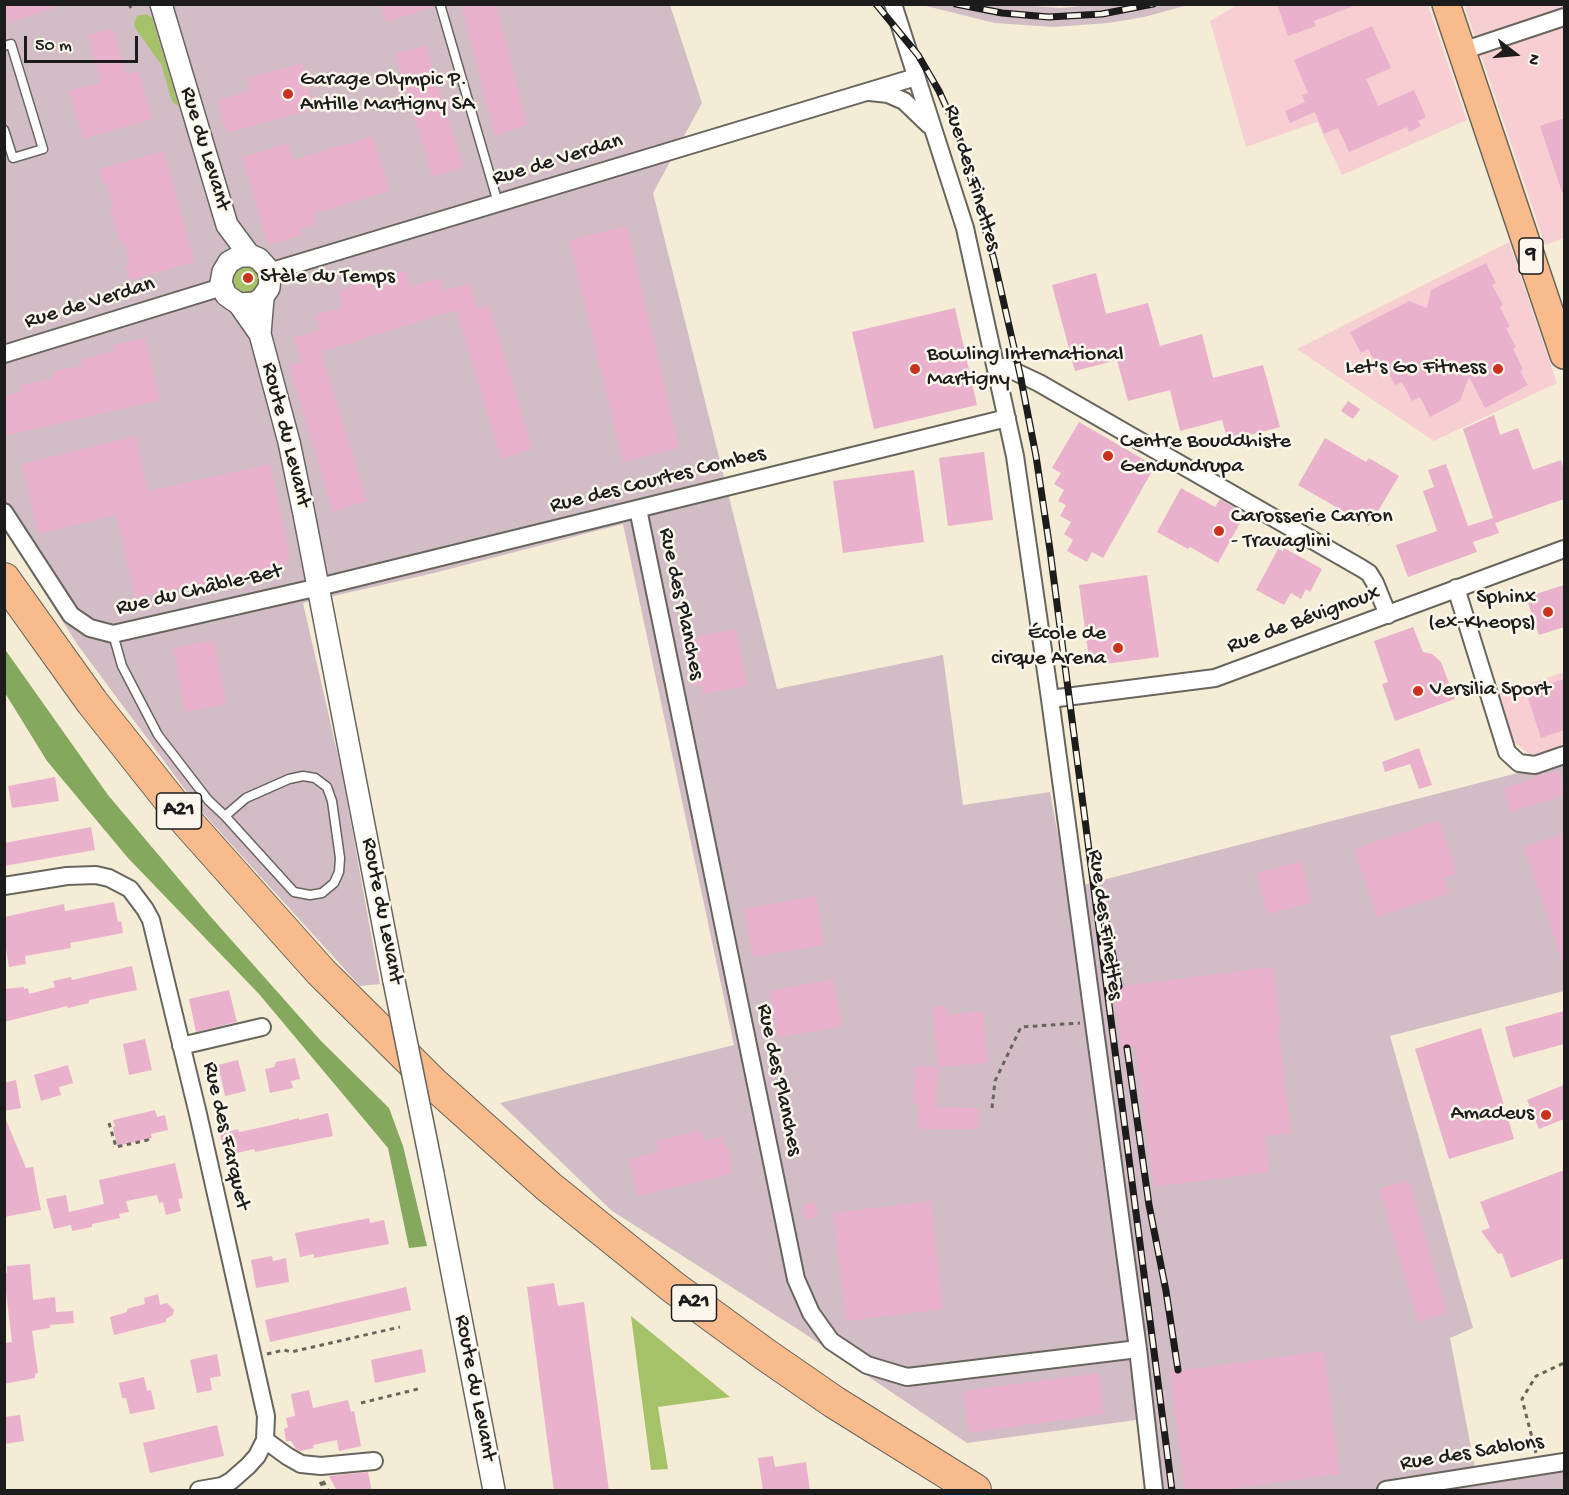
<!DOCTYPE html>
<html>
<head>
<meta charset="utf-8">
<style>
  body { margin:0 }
  #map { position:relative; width:1569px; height:1495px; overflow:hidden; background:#f5ecd6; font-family:"Gochi Hand",sans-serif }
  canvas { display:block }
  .frame { position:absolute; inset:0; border:6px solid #1c1c1c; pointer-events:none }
  .north { position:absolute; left:1485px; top:24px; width:60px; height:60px; -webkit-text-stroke:4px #fbf7ec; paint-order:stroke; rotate:106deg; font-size:16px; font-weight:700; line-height:24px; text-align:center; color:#1c1c1c }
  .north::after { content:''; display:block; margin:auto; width:21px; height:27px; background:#1c1c1c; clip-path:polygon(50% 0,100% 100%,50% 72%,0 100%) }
  .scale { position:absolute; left:24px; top:36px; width:114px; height:27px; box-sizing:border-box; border:3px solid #1c1c1c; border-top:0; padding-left:8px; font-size:18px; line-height:21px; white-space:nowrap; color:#1c1c1c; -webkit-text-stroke:4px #fbf7ec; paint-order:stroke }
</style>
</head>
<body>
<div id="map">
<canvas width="1569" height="1495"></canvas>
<div class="frame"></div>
<div class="north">N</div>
<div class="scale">50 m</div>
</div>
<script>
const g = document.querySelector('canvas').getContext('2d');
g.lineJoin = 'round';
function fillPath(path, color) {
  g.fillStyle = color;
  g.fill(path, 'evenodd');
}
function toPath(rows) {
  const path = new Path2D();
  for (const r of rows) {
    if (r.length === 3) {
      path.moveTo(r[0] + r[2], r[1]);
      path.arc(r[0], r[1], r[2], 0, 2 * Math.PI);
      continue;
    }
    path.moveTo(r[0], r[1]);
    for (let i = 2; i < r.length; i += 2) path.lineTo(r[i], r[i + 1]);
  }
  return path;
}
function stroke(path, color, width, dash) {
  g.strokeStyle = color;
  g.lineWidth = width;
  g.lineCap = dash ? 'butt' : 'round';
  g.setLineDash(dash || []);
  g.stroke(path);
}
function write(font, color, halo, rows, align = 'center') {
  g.font = font + ' "Gochi Hand",sans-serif';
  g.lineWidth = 5;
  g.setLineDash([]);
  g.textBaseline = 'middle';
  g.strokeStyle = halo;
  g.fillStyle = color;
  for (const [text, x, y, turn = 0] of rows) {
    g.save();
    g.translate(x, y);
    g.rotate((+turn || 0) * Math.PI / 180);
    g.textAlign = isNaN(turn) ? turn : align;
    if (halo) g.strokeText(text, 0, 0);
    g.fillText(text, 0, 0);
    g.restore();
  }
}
const built = toPath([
  [1237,5,1428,5,1467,120,1342,175,1317,122,1246,147,1210,21],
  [1464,5,1564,5,1564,238,1545,245],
  [1509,242,1557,383,1434,441,1297,349],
  [1564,672,1564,748,1545,754,1529,754,1514,742,1498,694]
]);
const industrial = toPath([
  [1007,4,1061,8,1102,4,1188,5,1144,17,1108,23,1053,27,995,23,922,5],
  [5,5,670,5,702,103,653,193,777,689,943,655,963,805,1050,792,1068,889,1564,761,1564,991,1390,1036,1473,1328,1450,1338,1478,1484,1564,1471,1564,1490,1152,1490,1136,1420,967,1443,802,1332,612,1211,500,1103,734,1045,623,524,434,573,303,603,342,773,380,984,360,986,201,811,77,644,5,530]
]);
const green = toPath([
  [146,14,152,18,178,104,177,106,172,101,161,64,135,28,134,24,137,16],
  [246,280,13],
  [631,1316,730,1397,658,1407,668,1469,651,1470]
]);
const forest = toPath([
  [4,648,108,795,210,916,321,1041,389,1108,403,1146,427,1246,409,1248,388,1148,259,994,128,858,47,761,5,693]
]);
const building = toPath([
  [4,4,54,4,55,8,4,24],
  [380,4,432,4,433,7,386,22],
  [461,4,496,4,527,125,495,136],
  [1277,4,1354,4,1354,6,1314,21,1316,26,1288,36],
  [1372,26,1391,68,1366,79,1378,106,1414,90,1426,117,1418,121,1421,126,1409,132,1407,127,1349,152,1338,128,1324,134,1315,112,1290,123,1285,111,1305,102,1302,95,1308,93,1294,60],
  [113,28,126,75,139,71,152,119,83,139,69,91,101,82,87,35],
  [426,45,463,167,432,177,395,54],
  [302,63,315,109,226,133,217,100,250,91,247,78],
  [1564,118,1564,192,1562,192,1540,126],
  [373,136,390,191,313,214,316,224,300,229,302,235,268,245,242,157,288,143,293,160],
  [164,151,194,262,130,280,126,266,130,265,124,242,120,243,109,207,113,206,107,183,103,184,99,169],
  [627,226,679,448,623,462,569,240],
  [1486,263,1496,283,1492,285,1503,305,1500,307,1510,327,1506,328,1516,347,1513,349,1523,369,1520,371,1528,385,1485,408,1469,377,1460,401,1430,417,1420,397,1412,401,1402,382,1395,385,1385,365,1378,368,1368,349,1361,353,1350,332,1409,301,1427,308,1431,290],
  [405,271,410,287,440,278,444,291,470,283,477,309,489,305,532,449,501,459,456,310,321,352,367,501,333,512,289,365,301,362,294,337,320,330,315,315,343,307,338,291],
  [1096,273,1106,314,1148,303,1160,346,1202,334,1213,378,1263,365,1280,427,1228,441,1222,420,1180,431,1170,390,1128,401,1117,360,1075,371,1052,285],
  [955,308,977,405,874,429,852,332],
  [145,338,160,400,4,436,4,396,22,392,21,385,53,378,52,372,84,365,82,359,114,351,113,345],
  [1348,401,1360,409,1353,419,1341,411],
  [1494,415,1500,435,1518,428,1533,470,1561,460,1564,470,1564,499,1495,523,1499,533,1473,542,1477,552,1408,577,1396,545,1437,531,1423,491,1434,487,1428,470,1446,464,1468,526,1493,518,1463,429],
  [1079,422,1155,466,1103,558,1092,552,1087,562,1067,551,1073,540,1064,534,1071,522,1060,516,1066,505,1058,501,1064,490,1054,484,1061,473,1052,468],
  [136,436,148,491,270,464,290,556,280,572,192,591,191,584,135,598,116,515,38,534,22,464],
  [1325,438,1366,462,1369,458,1399,476,1369,526,1298,485],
  [984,452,993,520,948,526,939,458],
  [914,470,924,542,843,553,833,481],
  [1181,488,1215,507,1220,499,1245,514,1218,563,1190,547,1188,549,1157,532],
  [1284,548,1322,569,1310,592,1306,589,1301,599,1291,593,1284,605,1256,590,1278,549,1283,551],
  [1147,575,1159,657,1090,666,1079,585],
  [1564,585,1564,627,1539,635,1526,597],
  [1413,627,1423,652,1432,654,1441,662,1455,699,1395,721,1382,684,1388,682,1374,641],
  [736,629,747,686,703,694,701,684,693,686,683,639],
  [214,640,226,704,185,712,173,648],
  [1564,679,1564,730,1541,738,1526,692],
  [1419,748,1432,785,1419,789,1410,764,1385,772,1382,762],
  [1558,770,1564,787,1564,795,1511,812,1503,789],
  [55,777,59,801,12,808,8,786],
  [1439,820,1457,874,1444,878,1449,893,1377,917,1354,849],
  [91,827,95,850,4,866,4,843],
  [1564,833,1564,960,1562,960,1524,847],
  [1301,861,1312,903,1267,914,1257,873],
  [816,896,824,945,753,957,744,909],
  [114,902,118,922,121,921,123,933,70,943,71,948,25,956,26,964,9,967,6,949,4,949,4,917,64,904,65,911],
  [132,966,137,990,89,1000,89,1003,68,1008,67,1006,4,1022,4,989,24,987,24,989,28,988,29,994,55,987,53,981,71,977,72,980],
  [1273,967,1281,1028,1278,1028,1291,1133,1265,1136,1269,1172,1154,1187,1135,1046,1121,1049,1114,987],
  [833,979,842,1026,778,1038,769,991],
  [229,990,237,1022,196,1032,189,999],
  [946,1005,947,1015,983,1011,988,1063,938,1067,932,1007],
  [1564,1011,1564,1044,1513,1058,1505,1027],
  [1481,1028,1514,1139,1449,1159,1415,1049],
  [145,1039,152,1070,129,1075,123,1044],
  [295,1058,300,1079,291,1081,293,1088,270,1093,265,1069,274,1067,276,1062],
  [238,1060,246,1091,225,1096,218,1065],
  [68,1065,73,1083,59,1087,61,1095,41,1101,34,1075],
  [915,1066,938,1067,936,1107,979,1108,978,1129,918,1129,919,1104,913,1104],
  [16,1080,21,1108,4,1111,4,1083],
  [1564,1085,1564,1119,1539,1129,1527,1100],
  [155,1110,157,1117,165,1115,168,1130,151,1134,152,1138,117,1146,113,1127,115,1126,113,1120],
  [328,1113,333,1136,255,1152,254,1149,225,1156,220,1134,238,1129,239,1132,268,1126,299,1118,299,1120],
  [4,1115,26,1168,33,1167,41,1210,4,1217],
  [701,1130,704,1141,722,1136,724,1147,727,1146,732,1164,729,1165,731,1174,638,1196,629,1159,659,1152,656,1141],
  [175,1163,183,1198,178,1199,181,1211,166,1215,163,1202,159,1203,157,1195,126,1201,129,1212,119,1214,120,1218,92,1224,92,1227,72,1231,71,1225,54,1229,46,1199,66,1195,69,1212,104,1204,99,1180],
  [1564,1170,1564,1258,1511,1278,1502,1253,1498,1254,1481,1231,1490,1228,1480,1202],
  [1409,1180,1447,1313,1418,1322,1379,1189],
  [931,1201,943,1309,846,1321,833,1213],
  [815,1202,818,1217,805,1220,802,1205],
  [369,1218,370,1223,384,1220,389,1244,314,1258,314,1254,300,1257,295,1233],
  [272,1256,273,1261,286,1258,289,1282,256,1288,251,1260],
  [30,1264,33,1300,55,1297,56,1312,73,1311,74,1323,50,1325,50,1328,32,1331,38,1373,35,1374,35,1378,4,1384,4,1343,12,1342,6,1292,4,1292,4,1273,7,1273,7,1266],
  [554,1283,558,1306,584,1302,609,1491,554,1491,527,1287],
  [406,1287,411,1310,270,1342,265,1320],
  [158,1294,160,1305,167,1303,174,1310,173,1315,166,1319,166,1322,114,1335,110,1317,127,1312,127,1309,145,1304,144,1298],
  [422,1349,426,1372,375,1383,371,1360],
  [1324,1351,1340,1474,1214,1491,1185,1491,1170,1372],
  [217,1354,221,1376,210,1378,212,1390,197,1393,190,1360],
  [1099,1373,1104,1414,969,1433,963,1391],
  [144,1377,147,1391,151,1390,155,1409,130,1414,126,1398,122,1398,119,1383],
  [309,1390,313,1408,348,1400,351,1412,354,1411,361,1446,339,1451,337,1440,313,1445,314,1448,300,1451,296,1449,291,1441,286,1441,284,1429,288,1427,286,1418,295,1416,291,1394],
  [20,1415,24,1441,4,1444,4,1417],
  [217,1425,224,1456,150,1473,143,1443],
  [773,1456,775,1467,806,1462,810,1491,763,1491,758,1458],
  [368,1472,372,1491,337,1491,329,1476]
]);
const path = toPath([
  [129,4,131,8],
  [992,1108,995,1081,1021,1027,1080,1023],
  [109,1123,116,1147,148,1140,149,1143],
  [267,1354,284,1350,291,1352,400,1327],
  [361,1403,418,1389],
  [1536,1453,1522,1399,1536,1376,1564,1363],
  [323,1481,328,1490],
  [320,1482,325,1490]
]);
const service = toPath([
  [440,4,498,203],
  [4,46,11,44,43,149,13,158,4,130],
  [113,634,122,666,158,735,208,800,225,816,294,892,310,895,322,893,334,883,339,872,340,858,332,801,327,787,315,778,303,776,289,779,246,798,225,816]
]);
const minor = toPath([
  [893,4,965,228,1015,456,1050,699,1105,1104,1138,1349,1154,1490],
  [1462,51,1564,17],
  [870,92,888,94,904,101,929,125],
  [269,272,916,77],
  [4,354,222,287],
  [997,367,1005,367,1039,383,1361,568,1369,573,1375,583,1388,615],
  [638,509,796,1279,811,1313,831,1341,867,1365,907,1377,1138,1349],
  [4,512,71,615,90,628,113,634,319,587,1007,418],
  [1456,588,1507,752,1519,763,1535,765,1564,755],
  [1050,699,1215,678,1564,549],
  [4,886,67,876,96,875,109,878,130,889,145,909,151,920,198,1114,266,1416,265,1440,257,1456,248,1466,231,1481,222,1486,199,1490],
  [181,1046,262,1027],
  [265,1440,287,1456,301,1464,321,1466,374,1461],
  [1386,1490,1564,1462]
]);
const tertiary = toPath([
  [161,4,227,225,250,256],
  [263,298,260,334,289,442,304,514,394,981],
  [239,304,255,303,262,298,269,288,270,276,267,268,259,259,252,256,240,256,229,262,223,272,221,283,226,295,239,304,260,334],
  [433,1174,494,1490]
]);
const primary = toPath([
  [1446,4,1564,355]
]);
const motorway = toPath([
  [4,579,92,702,188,823,321,972,435,1085,549,1187,673,1287,766,1355,834,1402,975,1490]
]);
const rail = toPath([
  [876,4,918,55,939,91,958,133,994,260,1020,374,1036,456,1050,550,1172,1490],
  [956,4,1002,13,1049,17,1102,14,1153,4],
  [1105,917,1119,986],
  [1127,1048,1149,1205,1166,1291,1178,1370]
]);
const tertiaryBridge = toPath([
  [394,981,433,1174]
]);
const markers = [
  [288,94,6,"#c8321e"],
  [248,278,6,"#c8321e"],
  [915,369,6,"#c8321e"],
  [1498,369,6,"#c8321e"],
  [1108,456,6,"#c8321e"],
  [1219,531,6,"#c8321e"],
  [1548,612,6,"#c8321e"],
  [1118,648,6,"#c8321e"],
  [1418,691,6,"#c8321e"],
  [1546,1115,6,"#c8321e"]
];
const shields = [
  [1531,256,24],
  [179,811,45],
  [694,1303,45]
];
const shieldNames = [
  ["9",1531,256],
  ["A21",179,811],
  ["A21",694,1303]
];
const poiNames = [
  ["Garage Olympic P.",300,81],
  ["Antille Martigny SA",300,106],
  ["Stèle du Temps",260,278],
  ["Bowling International",927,356],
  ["Martigny",927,381],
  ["Let's Go Fitness",1486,369,"right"],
  ["Centre Bouddhiste",1120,443],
  ["Gendundrupa",1120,468],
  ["Carosserie Carron",1231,518],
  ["- Travaglini",1231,543],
  ["Sphinx",1536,599,"right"],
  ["(ex-Kheops)",1536,624,"right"],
  ["École de",1106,635,"right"],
  ["cirque Arena",1106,660,"right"],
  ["Versilia Sport",1430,691],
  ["Amadeus",1534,1115,"right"]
];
const streetNames = [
  ["Rue du Levant",204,149,73],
  ["Rue de Verdan",558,161,-17],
  ["Rue des Finettes",971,178,73],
  ["Rue de Verdan",90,304,-17],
  ["Route du Levant",285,435,76],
  ["Rue des Courtes Combes",658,481,-14],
  ["Rue du Châble-Bet",199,591,-13],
  ["Rue des Planches",680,604,78],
  ["Rue de Bévignoux",1304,621,-20],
  ["Route du Levant",381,911,79],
  ["Rue des Finettes",1104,925,82],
  ["Rue des Planches",778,1080,78],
  ["Rue des Farquet",225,1136,77],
  ["Route du Levant",474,1388,79],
  ["Rue des Sablons",1472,1454,-9]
];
fillPath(built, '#f7cfd2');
fillPath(industrial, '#d2bdc6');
fillPath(green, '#a5c269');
fillPath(forest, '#84a85d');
fillPath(building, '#e9b1cc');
stroke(service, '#68655d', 11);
stroke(minor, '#68655d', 20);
stroke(tertiary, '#68655d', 24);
stroke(primary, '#68655d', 30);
stroke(motorway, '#68655d', 34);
stroke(path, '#68655d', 3, [4.5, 4.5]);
stroke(service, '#fff', 8);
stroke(minor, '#fff', 16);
stroke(tertiary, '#fff', 21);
stroke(primary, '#fabb8c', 27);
stroke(motorway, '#fabb8c', 32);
stroke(rail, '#1c1c1c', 7);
stroke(rail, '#fbf7ec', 4.5, [14]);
stroke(tertiaryBridge, '#68655d', 24, []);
stroke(tertiaryBridge, '#fff', 21);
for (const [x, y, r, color] of markers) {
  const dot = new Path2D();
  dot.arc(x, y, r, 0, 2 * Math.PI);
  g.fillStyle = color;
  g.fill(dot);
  stroke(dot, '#fbf7ec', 2);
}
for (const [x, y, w] of shields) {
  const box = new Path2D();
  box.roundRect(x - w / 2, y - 18, w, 36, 4.5);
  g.fillStyle = '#fbf7ec';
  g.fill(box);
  stroke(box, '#1c1c1c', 1.5);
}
write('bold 21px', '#1c1c1c', null, shieldNames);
write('22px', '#1c1c1c', '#fbf7ec', poiNames, 'left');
write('22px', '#1c1c1c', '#fbf7ec', streetNames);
</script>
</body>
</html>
